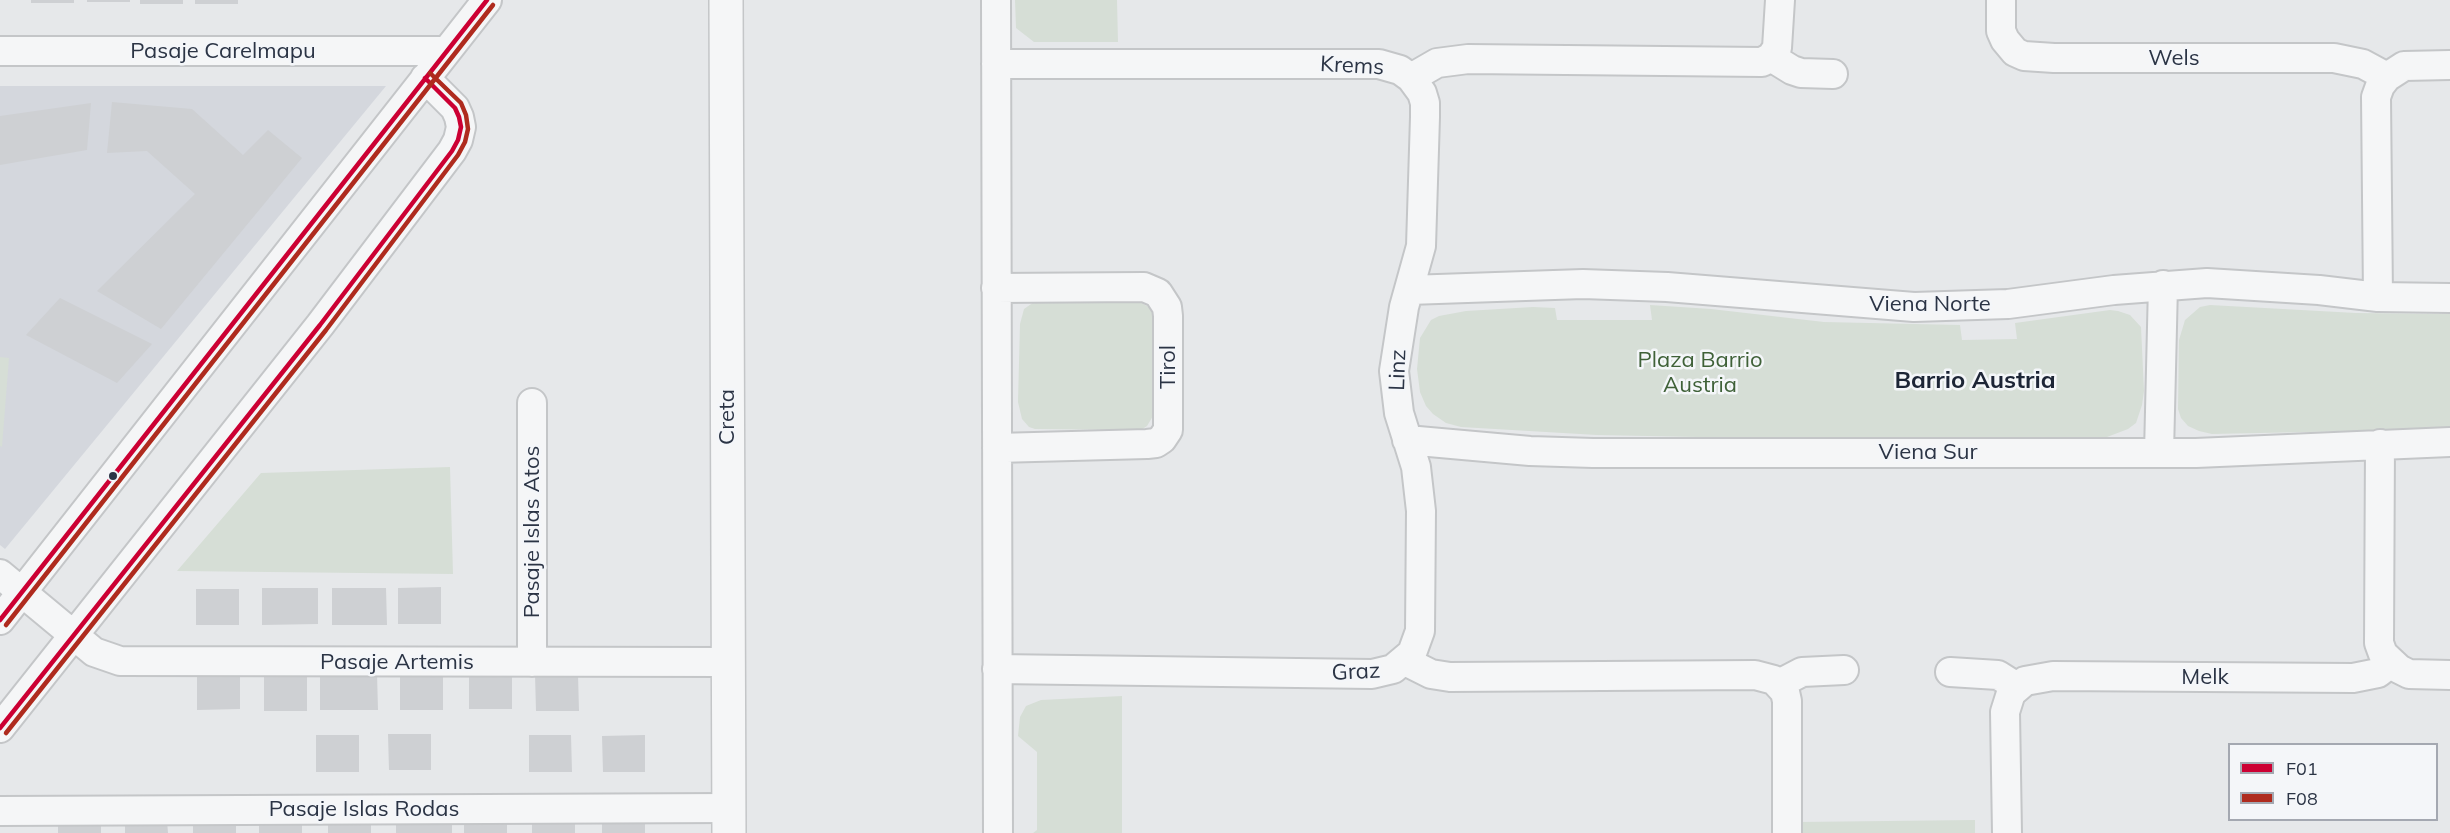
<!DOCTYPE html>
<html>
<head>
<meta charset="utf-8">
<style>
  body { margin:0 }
  #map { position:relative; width:2450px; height:833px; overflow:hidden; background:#e6e8ea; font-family:Mulish,sans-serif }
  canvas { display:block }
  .legend { position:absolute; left:2228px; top:743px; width:210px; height:78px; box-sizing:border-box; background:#f4f6f9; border:2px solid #a4a8b1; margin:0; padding:8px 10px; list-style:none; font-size:18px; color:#2b3445 }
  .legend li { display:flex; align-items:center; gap:12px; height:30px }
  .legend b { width:30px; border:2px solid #a4a8b1 }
</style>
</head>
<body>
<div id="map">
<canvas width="2450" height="833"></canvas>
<ul class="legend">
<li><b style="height:8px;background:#c03"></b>F01</li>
<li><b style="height:8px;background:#af2b1e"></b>F08</li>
</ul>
</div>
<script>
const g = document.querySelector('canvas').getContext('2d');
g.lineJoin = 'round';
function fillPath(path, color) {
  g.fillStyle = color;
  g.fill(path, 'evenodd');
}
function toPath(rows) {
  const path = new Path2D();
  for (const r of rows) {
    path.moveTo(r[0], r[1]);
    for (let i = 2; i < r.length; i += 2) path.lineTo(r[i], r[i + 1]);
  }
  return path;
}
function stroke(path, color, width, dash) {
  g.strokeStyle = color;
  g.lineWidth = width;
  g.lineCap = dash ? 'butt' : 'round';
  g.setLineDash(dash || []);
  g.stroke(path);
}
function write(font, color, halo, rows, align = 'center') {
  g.font = font + ' Mulish,sans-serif';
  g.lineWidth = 5;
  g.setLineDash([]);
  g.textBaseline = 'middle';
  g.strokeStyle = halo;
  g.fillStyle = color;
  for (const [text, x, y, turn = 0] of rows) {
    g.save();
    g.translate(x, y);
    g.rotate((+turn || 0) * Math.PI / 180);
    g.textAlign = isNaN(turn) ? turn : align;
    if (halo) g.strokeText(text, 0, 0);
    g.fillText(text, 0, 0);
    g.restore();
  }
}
const built = toPath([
  [0,86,386,86,5,549,0,545]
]);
const green = toPath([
  [1015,0,1117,0,1118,42,1034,42,1016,28],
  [1034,302,1141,303,1153,309,1156,319,1156,411,1147,426,1141,430,1035,429,1029,427,1022,419,1018,402,1020,324,1024,309],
  [1650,305,1711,309,1824,322,1960,325,1962,340,2017,339,2015,323,2110,310,2118,311,2130,315,2141,327,2144,391,2142,405,2136,423,2128,429,2107,437,1798,439,1597,435,1461,427,1446,423,1433,414,1426,406,1420,392,1417,369,1420,338,1431,320,1439,316,1466,311,1533,307,1555,308,1557,320,1652,320],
  [2210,305,2356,313,2450,314,2450,429,2212,434,2199,431,2188,426,2181,418,2178,409,2179,340,2185,320,2200,307],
  [0,357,9,358,2,447,0,446],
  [450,467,453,574,177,571,261,473],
  [1122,696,1122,833,1033,833,1037,830,1037,752,1018,736,1020,717,1026,706,1041,700],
  [1975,820,1975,833,1798,833,1798,822]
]);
const building = toPath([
  [31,0,74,0,74,3,31,3],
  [87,0,130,0,130,2,87,2],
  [140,0,183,0,183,4,140,4],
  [195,0,238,0,238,4,195,4],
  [112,102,192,109,243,155,268,130,302,158,161,329,97,291,195,194,147,151,107,153],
  [91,103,87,150,0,165,0,116],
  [60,298,152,344,117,383,26,335],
  [441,587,441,624,398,624,398,588],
  [262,588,318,588,318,624,262,625],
  [332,588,386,588,387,625,332,625],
  [196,589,239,589,239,625,196,625],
  [197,673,240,673,240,709,197,710],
  [377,673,378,710,320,710,320,674],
  [443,673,443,710,400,710,400,674],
  [469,673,512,673,512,709,469,709],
  [264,674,307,674,307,711,264,711],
  [535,674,578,674,579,711,536,711],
  [388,734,431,734,431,770,389,770],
  [316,735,359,735,359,772,316,772],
  [529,735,571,735,572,772,529,772],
  [645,735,645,772,603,772,602,736],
  [58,821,101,821,101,833,58,833],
  [125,821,167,821,168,833,125,833],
  [193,821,236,821,236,833,193,833],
  [328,821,371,821,371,833,328,833],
  [396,821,452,821,452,833,396,833],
  [464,821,507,821,507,833,464,833],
  [532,821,575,821,575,833,532,833],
  [302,822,302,833,259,833,259,823],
  [602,822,645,822,645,833,602,833]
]);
const minor = toPath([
  [996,0,998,833],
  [2001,0,2001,31,2005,40,2015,52,2024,56,2054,58,2334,58,2363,64,2387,77],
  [0,51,447,51],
  [1771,57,1792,70,1801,73,1833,74],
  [996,64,1379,64,1400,70,1411,78,1422,93,1425,103,1425,117,1421,246,1404,307,1394,371,1399,413,1416,467,1421,511,1420,631,1412,653,1393,669,1372,674,997,669],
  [1411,78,1437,63,1468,59,1762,62,1771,57,1777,48,1780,0],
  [996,288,1144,287,1158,293,1167,307,1168,316,1168,430,1162,439,1156,443,1147,444,997,448],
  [1409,290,1583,284,1667,287,1914,307,2008,304,2114,290,2207,283,2319,290,2378,297,2450,298],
  [2378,297,2376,97,2380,86,2387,77,2404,66,2450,65],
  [1407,440,1530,451,1593,453,2196,453,2450,442],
  [2380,444,2379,643,2383,654,2399,669,2409,674,2450,675],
  [2159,453,2163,285],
  [0,574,94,652,120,661,728,662],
  [0,620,487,0],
  [1405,661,1431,674,1450,677,1755,675,1774,680,1785,692,1787,701,1787,833],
  [532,662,532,403],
  [1950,672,1998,675,2017,687],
  [1779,684,1802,672,1844,670],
  [0,728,320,325,452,151,458,140,461,127,459,117,455,108,425,78],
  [0,811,729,808],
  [2007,833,2005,712,2011,693,2025,681,2053,676,2353,678,2378,673,2391,663]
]);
const tertiary = toPath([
  [726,0,729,833]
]);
const bus1 = toPath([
  [0,620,487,0],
  [0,728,320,325,452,151,458,140,461,127,459,117,455,108,425,78]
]);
const bus2 = toPath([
  [6,625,493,5],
  [6,733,326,330,458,155,465,142,468,129,466,115,461,103,430,73]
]);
const markers = [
  [113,476,5,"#2b3445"]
];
const streetNames = [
  ["Pasaje Carelmapu",223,51],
  ["Wels",2174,58],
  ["Krems",1352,66,3],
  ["Viena Norte",1930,304],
  ["Tirol",1168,367,-90],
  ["Linz",1398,370,-88],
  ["Creta",727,417,-90],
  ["Viena Sur",1928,452],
  ["Pasaje Islas Atos",532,532,-90],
  ["Pasaje Artemis",397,662],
  ["Graz",1356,672,-3],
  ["Melk",2205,677],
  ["Pasaje Islas Rodas",364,809]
];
const parkNames = [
  ["Plaza Barrio",1700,360],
  ["Austria",1700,385]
];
const neighbourhoodNames = [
  ["Barrio Austria",1975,381]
];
fillPath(built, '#d4d7dd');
fillPath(green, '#d6ded6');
fillPath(building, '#ced0d3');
stroke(minor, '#c4c6c8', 32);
stroke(tertiary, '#c4c6c8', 36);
stroke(minor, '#f5f6f7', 28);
stroke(tertiary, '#f5f6f7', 33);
stroke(bus1, '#c03', 4.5);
stroke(bus2, '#af2b1e', 4.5);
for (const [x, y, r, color] of markers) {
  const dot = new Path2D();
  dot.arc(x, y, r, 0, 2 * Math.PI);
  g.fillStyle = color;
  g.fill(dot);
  stroke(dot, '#f4f6f9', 2);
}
write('22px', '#2b3445', '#f4f6f9', streetNames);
write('22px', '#3f6138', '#f4f6f9', parkNames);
write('bold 24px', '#1d2536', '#f4f6f9', neighbourhoodNames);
</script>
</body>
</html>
